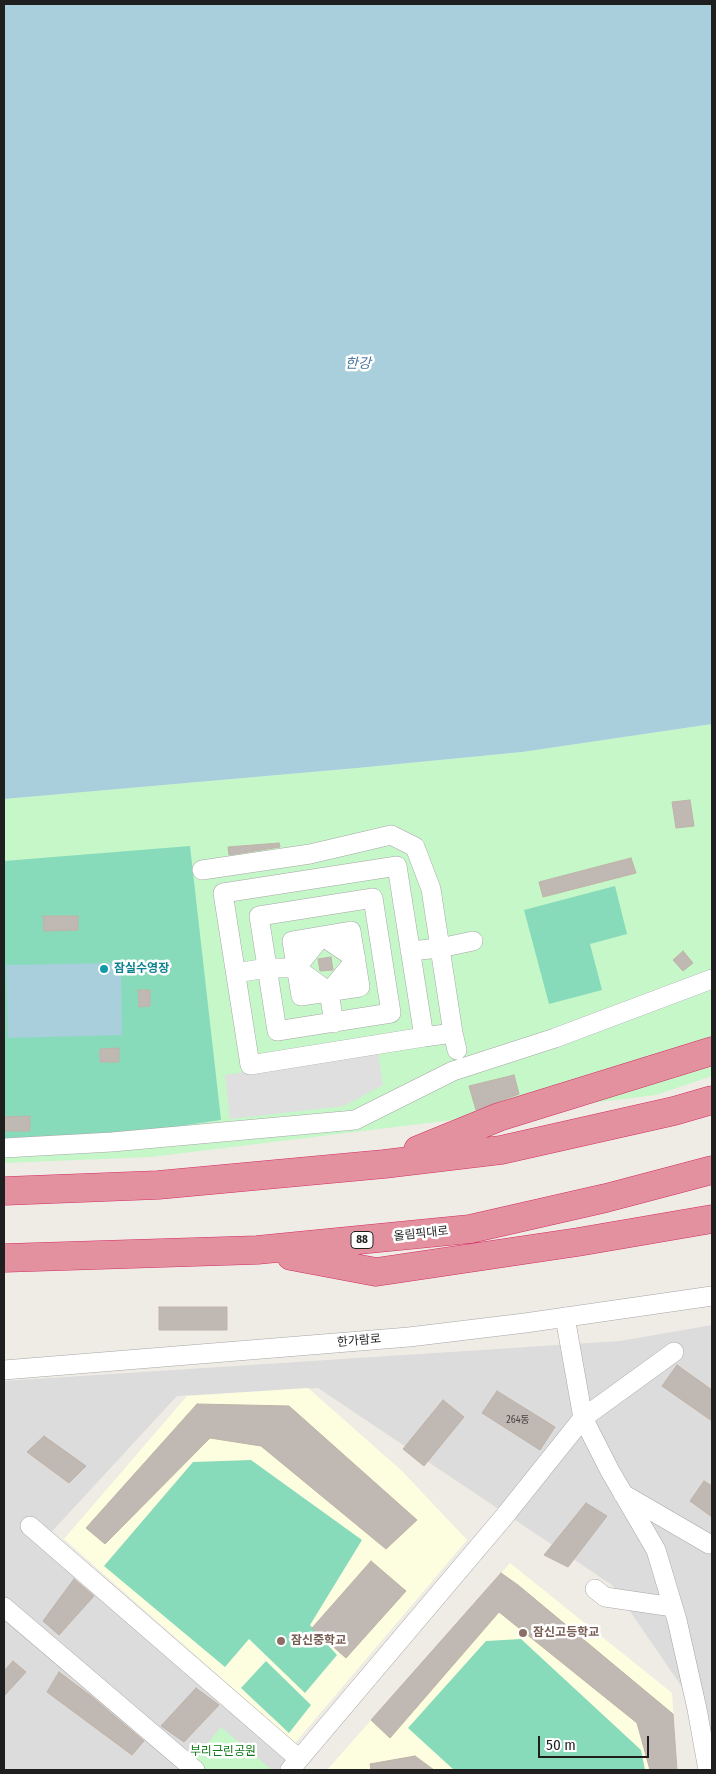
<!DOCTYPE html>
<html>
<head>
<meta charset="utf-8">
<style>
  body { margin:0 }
  #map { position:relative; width:716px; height:1774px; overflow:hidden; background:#efece5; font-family:"Fira Sans Condensed",sans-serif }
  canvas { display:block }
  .frame { position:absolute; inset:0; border:5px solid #1f1f1f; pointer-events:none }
  .scale { position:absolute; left:538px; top:1736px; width:111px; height:22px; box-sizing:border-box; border:2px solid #1f1f1f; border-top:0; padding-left:6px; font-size:15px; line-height:18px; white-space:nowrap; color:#1f1f1f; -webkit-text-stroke:4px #fff; paint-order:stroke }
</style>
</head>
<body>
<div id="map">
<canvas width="716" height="1774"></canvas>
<div class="frame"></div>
<div class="scale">50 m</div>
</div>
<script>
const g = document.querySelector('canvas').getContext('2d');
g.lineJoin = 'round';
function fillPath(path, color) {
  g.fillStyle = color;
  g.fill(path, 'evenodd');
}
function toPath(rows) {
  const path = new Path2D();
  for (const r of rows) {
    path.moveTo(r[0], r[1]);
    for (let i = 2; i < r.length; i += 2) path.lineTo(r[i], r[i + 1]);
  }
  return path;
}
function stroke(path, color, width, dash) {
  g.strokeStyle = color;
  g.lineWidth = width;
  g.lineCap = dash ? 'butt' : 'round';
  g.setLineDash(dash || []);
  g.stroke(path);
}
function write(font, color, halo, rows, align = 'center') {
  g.font = font + ' "Fira Sans Condensed","Noto Sans KR",sans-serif';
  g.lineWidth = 5;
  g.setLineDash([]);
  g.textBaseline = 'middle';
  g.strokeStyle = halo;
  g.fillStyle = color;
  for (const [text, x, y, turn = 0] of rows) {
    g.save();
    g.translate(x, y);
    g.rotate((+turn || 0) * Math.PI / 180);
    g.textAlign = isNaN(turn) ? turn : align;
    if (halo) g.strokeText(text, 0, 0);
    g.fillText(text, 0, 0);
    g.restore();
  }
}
const residential = toPath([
  [712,1325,712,1770,697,1709,612,1585,318,1388,177,1396,45,1539,299,1759,290,1770,4,1770,4,1381,620,1341]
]);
const education = toPath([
  [308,1388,402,1471,467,1540,295,1743,64,1539,187,1396],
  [510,1563,672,1693,677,1770,327,1770]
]);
const park = toPath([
  [712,724,712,1076,656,1095,151,1157,4,1163,4,799,357,768,522,752],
  [221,1727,272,1770,186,1770]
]);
const pitch = toPath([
  [190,846,221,1120,104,1137,4,1144,4,861],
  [615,886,627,934,590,944,602,990,549,1004,524,910],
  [251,1460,362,1540,310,1625,337,1655,305,1693,249,1639,225,1667,104,1566,193,1462],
  [521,1639,641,1750,645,1770,454,1770,408,1728,486,1641],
  [266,1661,311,1705,289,1733,241,1688]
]);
const parking = toPath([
  [378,1053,383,1085,344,1106,230,1119,225,1075]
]);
const water = toPath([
  [4,4,712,4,712,724,522,752,357,768,4,799],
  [121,963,122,1035,8,1038,6,965]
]);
const building = toPath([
  [690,800,694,826,676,828,672,802,690,800],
  [279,843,280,847,229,855,228,847,279,843],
  [631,858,636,873,543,897,539,882,631,858],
  [43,916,78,916,78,930,44,931,43,916],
  [683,951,693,963,683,971,673,960,683,951],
  [331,957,333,970,320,971,318,959,331,957],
  [138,990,150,990,150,1006,139,1007,138,990],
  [119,1048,119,1062,100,1062,100,1049,119,1048],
  [514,1075,519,1094,476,1110,469,1086,514,1075],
  [30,1116,30,1131,4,1131,4,1117,30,1116],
  [159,1307,227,1307,227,1330,159,1330,159,1307],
  [677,1365,712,1390,712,1421,662,1386,677,1365],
  [497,1391,555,1427,540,1450,482,1413,497,1391],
  [443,1400,464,1417,424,1466,403,1449,443,1400],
  [197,1404,289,1406,417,1520,386,1549,261,1446,210,1438,105,1544,86,1528,197,1404],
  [44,1436,86,1466,69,1483,27,1452,44,1436],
  [704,1481,712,1486,712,1517,690,1501,704,1481],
  [586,1503,607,1516,568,1567,544,1555,586,1503],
  [371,1561,406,1591,346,1658,312,1628,371,1561],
  [501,1573,518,1585,673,1714,677,1770,650,1770,637,1723,499,1612,390,1738,371,1720,501,1573],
  [74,1579,94,1596,59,1635,43,1621,74,1579],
  [13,1661,26,1672,4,1696,4,1671,13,1661],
  [59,1672,91,1696,144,1741,132,1755,47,1692,59,1672],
  [196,1688,219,1705,184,1742,161,1726,196,1688],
  [415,1756,434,1770,371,1770,370,1764,415,1756]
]);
const minor = toPath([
  [397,866,424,1037,250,1065,223,893,397,866],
  [202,870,310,854,391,835,415,847,431,889,453,1033,424,1037],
  [373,898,391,1013,277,1031,259,916,373,898],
  [351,931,360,987,301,996,292,941,351,931],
  [410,951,440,948,473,941],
  [236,973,267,968,296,968],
  [329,992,356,959,322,936,296,968,329,992,334,1023],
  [453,1033,457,1050],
  [4,1148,112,1142,355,1120,453,1071,555,1038,712,979],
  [565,1317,583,1418,610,1471,656,1550,677,1620,697,1709,708,1770],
  [4,1370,409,1337,525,1323,712,1296],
  [623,1494,709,1544],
  [30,1526,299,1759],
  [595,1589,605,1597,673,1607],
  [4,1607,195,1770],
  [290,1770,503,1518,583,1418,674,1352]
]);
const highway = toPath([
  [418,1150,499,1117,712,1051],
  [4,1191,158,1185,384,1164,501,1150,674,1111,712,1100],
  [291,1256,376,1272,578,1242,712,1219],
  [4,1258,257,1250,470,1229,606,1198,712,1170]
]);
const markers = [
  [104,969,5,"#0f9aa8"],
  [523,1633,5,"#8d6e63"],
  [281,1641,5,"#8d6e63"]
];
const numberNames = [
  ["264동",518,1420]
];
const shields = [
  [362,1240,22]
];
const shieldNames = [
  ["88",362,1240]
];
const cultureNames = [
  ["잠실수영장",114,969]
];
const streetNames = [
  ["올림픽대로",421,1234,-6],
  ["한가람로",359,1341,-5]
];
const educationNames = [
  ["잠신고등학교",533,1633],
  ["잠신중학교",291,1641]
];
const parkNames = [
  ["부리근린공원",223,1752]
];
const waterNames = [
  ["한강",358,364]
];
fillPath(residential, '#dddcdc');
fillPath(education, '#fdfee0');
fillPath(park, '#c5f7c9');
fillPath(pitch, '#87dbbb');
fillPath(parking, '#dfdfdf');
fillPath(water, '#a8cfdb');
fillPath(building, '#c0b8b2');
stroke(building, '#c0b3a8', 1);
stroke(minor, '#a6a6a6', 20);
stroke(highway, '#d32c64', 29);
stroke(minor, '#fff', 19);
stroke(highway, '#e3919f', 28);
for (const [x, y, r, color] of markers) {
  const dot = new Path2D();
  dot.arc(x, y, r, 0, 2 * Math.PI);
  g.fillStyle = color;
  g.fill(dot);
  stroke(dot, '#fff', 2);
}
write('10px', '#474544', null, numberNames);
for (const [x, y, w] of shields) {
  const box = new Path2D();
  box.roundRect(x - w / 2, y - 8.5, w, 17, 4);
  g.fillStyle = '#fff';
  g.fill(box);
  stroke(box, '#1f1f1f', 1);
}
write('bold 11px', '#1f1f1f', null, shieldNames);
write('bold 12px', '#0d838f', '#fff', cultureNames, 'left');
write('12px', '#1f1f1f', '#fff', streetNames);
write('bold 12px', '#785e54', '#fff', educationNames, 'left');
write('12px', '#10791a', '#fff', parkNames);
write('italic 14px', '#4c77a3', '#fff', waterNames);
</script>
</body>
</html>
